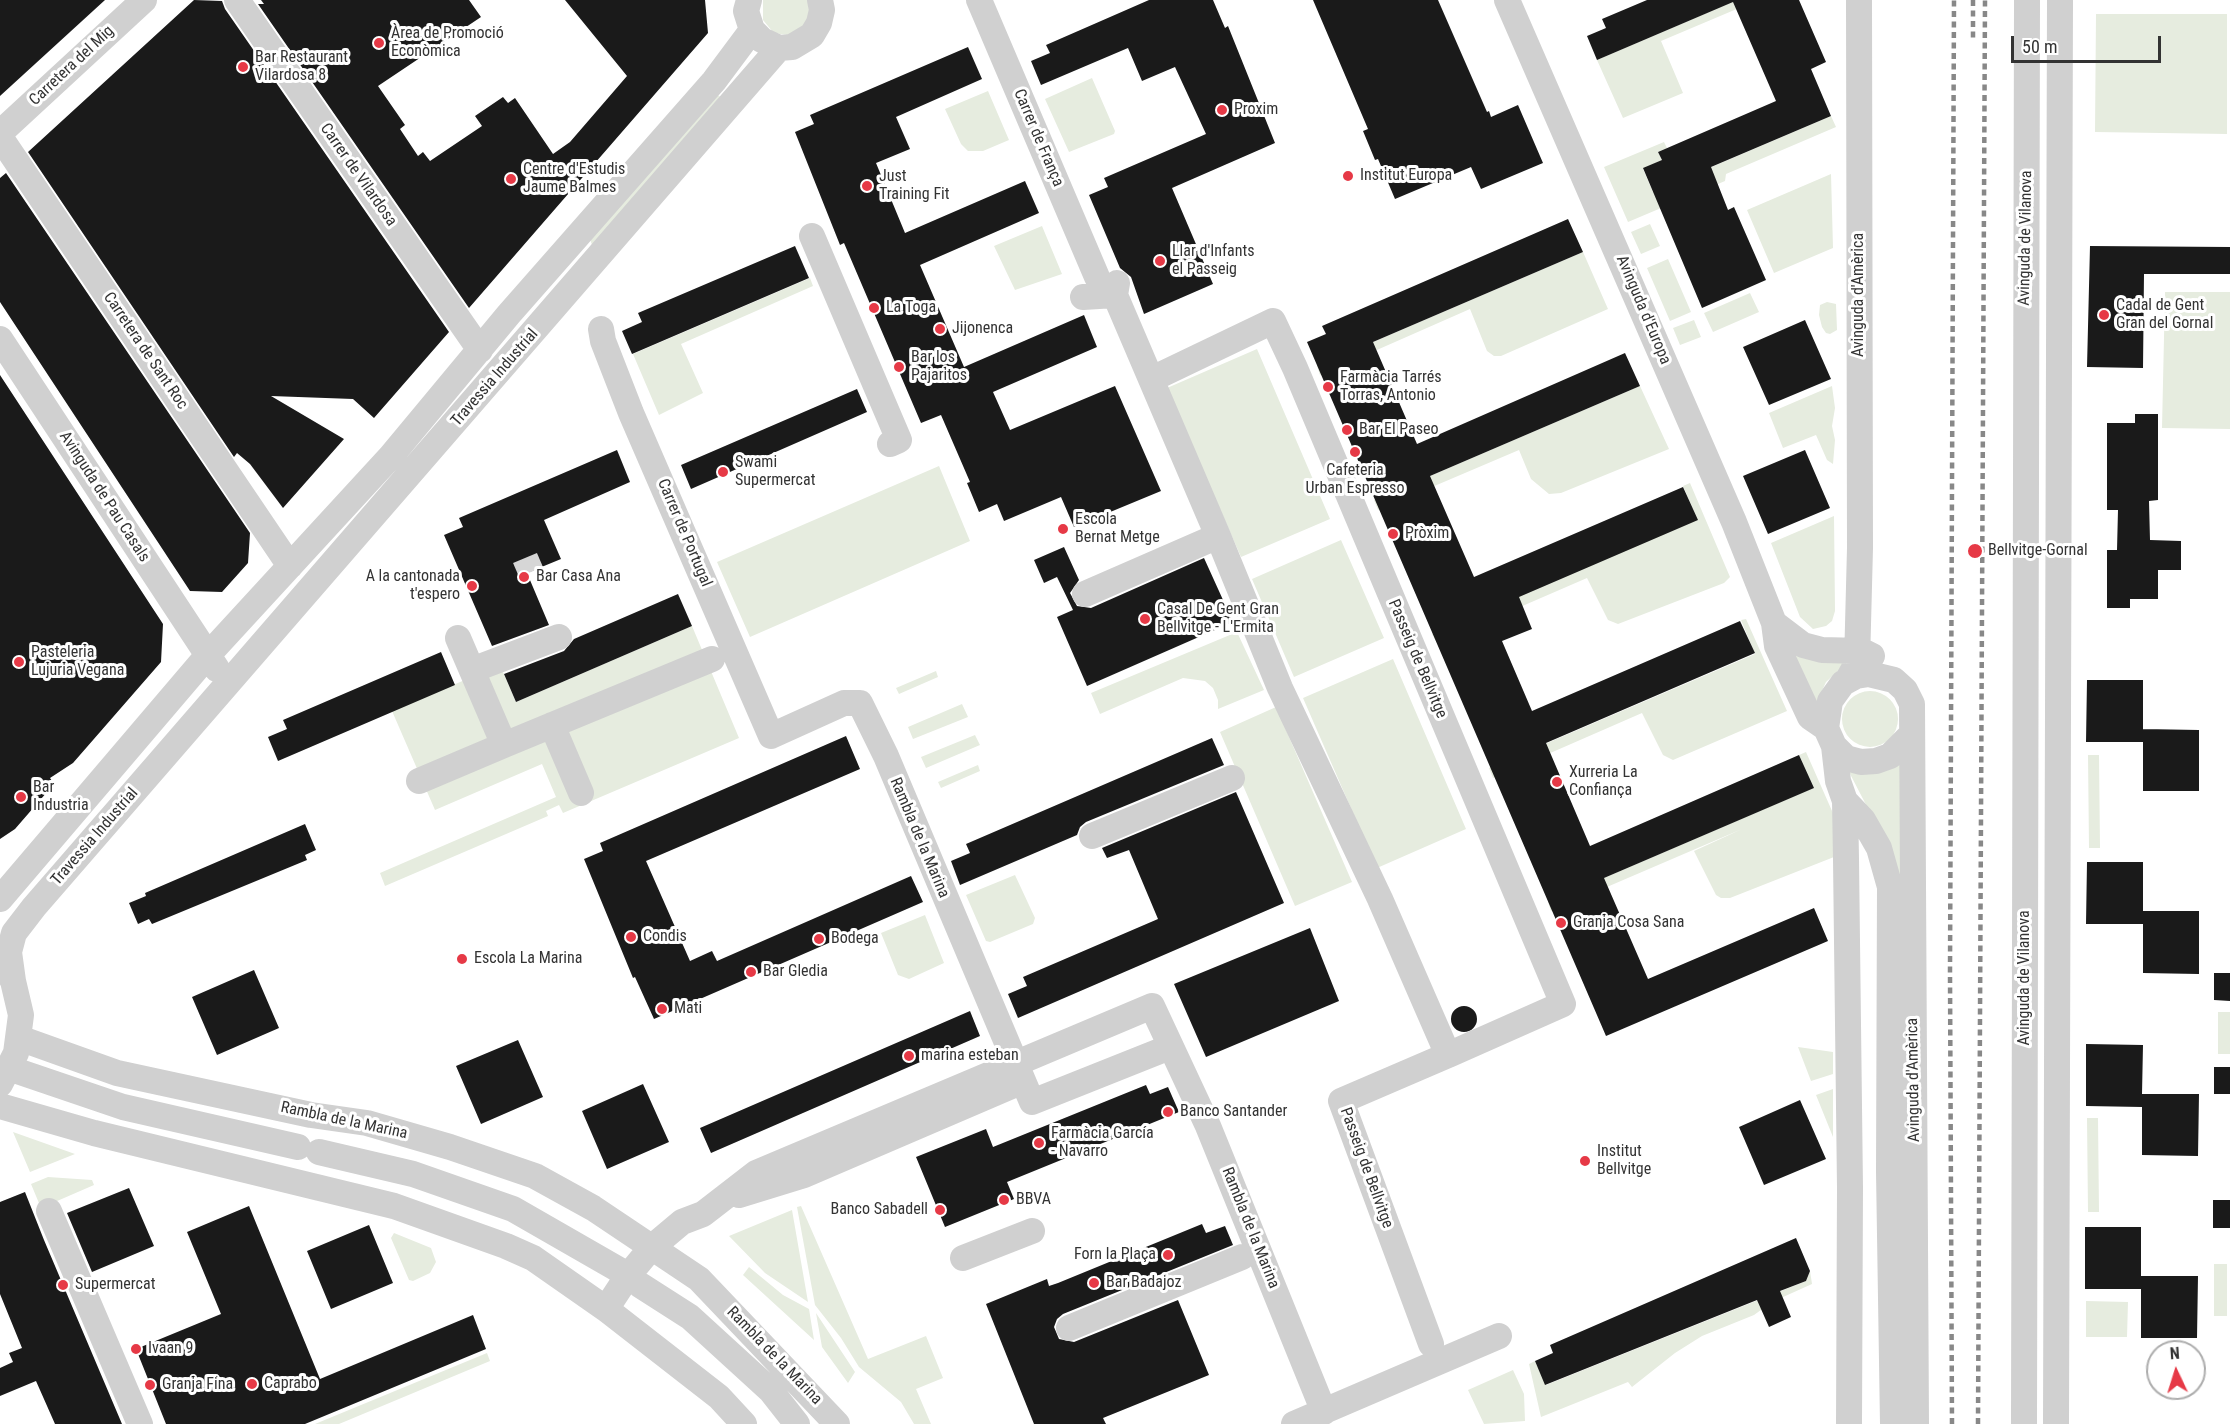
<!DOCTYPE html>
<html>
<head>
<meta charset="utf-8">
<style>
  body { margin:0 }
  #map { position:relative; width:2230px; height:1424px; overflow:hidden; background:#fff; font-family:"Roboto Condensed",sans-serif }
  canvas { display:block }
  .north { position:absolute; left:2146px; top:1340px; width:60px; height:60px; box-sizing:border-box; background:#fff; border:2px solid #adadad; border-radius:50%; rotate:356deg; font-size:16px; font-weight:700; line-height:24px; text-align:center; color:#333 }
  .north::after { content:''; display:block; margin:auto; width:21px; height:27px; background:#e63946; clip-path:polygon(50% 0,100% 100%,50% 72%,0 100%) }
  .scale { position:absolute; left:2011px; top:36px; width:150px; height:27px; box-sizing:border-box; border:3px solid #333; border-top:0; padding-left:8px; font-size:18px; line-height:21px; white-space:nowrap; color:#333; -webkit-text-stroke:4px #fff; paint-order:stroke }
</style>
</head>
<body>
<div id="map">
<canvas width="2230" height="1424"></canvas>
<div class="north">N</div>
<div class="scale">50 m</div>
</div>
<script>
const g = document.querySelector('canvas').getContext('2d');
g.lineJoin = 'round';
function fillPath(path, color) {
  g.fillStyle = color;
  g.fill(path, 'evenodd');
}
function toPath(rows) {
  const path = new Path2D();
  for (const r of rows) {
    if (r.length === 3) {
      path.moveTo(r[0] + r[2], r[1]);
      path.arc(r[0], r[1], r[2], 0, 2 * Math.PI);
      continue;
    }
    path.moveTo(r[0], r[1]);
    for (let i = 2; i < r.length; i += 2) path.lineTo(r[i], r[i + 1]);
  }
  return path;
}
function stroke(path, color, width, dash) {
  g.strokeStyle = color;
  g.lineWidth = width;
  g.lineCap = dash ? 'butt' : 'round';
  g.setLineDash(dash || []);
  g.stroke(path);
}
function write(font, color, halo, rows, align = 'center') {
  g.font = font + ' "Roboto Condensed",sans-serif';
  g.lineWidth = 6;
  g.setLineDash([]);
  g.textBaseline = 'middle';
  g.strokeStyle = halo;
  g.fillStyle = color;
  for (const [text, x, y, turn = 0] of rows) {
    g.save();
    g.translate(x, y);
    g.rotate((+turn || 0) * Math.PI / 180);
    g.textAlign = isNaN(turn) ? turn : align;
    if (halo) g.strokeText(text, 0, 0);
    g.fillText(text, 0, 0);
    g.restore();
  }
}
const green = toPath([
  [763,0,808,0,811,13,803,28,788,35,780,34,773,32,763,20],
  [1737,0,1758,0,1661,41,1683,93,1623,118,1597,60],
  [2096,14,2227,14,2227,134,2095,132],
  [1092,78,1115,131,1114,134,1069,152,1045,99],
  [988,91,1009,140,983,151,968,151,961,144,945,109],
  [715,93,726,101,594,251,590,239],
  [1831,116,1836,127,1726,174,1725,181,1628,222,1604,167,1664,142,1667,148,1658,152,1662,160,1643,169,1653,192],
  [1831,174,1833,248,1774,273,1747,210],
  [1650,224,1660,246,1641,254,1631,232],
  [1042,226,1062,274,1015,290,994,246],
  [1583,252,1608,309,1501,356,1494,356,1487,351,1470,309,1320,375,1317,366],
  [1668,259,1691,312,1670,321,1647,268],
  [810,278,813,286,681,344,703,393,659,415,633,354],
  [2165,292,2230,292,2230,429,2162,428],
  [1750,293,1759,312,1713,332,1704,313],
  [1827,302,1836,304,1837,330,1830,334,1826,333,1822,327,1819,315,1820,305],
  [1694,320,1701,337,1680,345,1673,328],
  [1257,349,1330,519,1241,557,1167,388],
  [1640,386,1669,449,1561,493,1549,494,1531,479,1519,450,1378,510,1374,500],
  [1832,386,1835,408,1832,426,1835,440,1833,464,1827,460,1816,435,1783,448,1769,413],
  [939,466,970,541,750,637,717,562],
  [1690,483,1730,577,1724,583,1618,624,1608,620,1587,578,1437,643,1432,634,1697,519,1683,486],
  [1834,516,1835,611,1832,621,1826,626,1813,629,1800,617,1771,543],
  [1341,540,1384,638,1294,677,1252,579],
  [1746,619,1787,711,1673,760,1663,755,1642,713,1493,778,1489,768,1755,654,1741,620],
  [692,626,739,738,563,813,559,805,546,811,548,816,385,886,380,873,556,797,542,764,435,810,392,711,500,665,516,702],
  [1237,632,1264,690,1218,709,1218,700,1213,688,1205,681,1183,678,1100,714,1091,693],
  [1787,645,1852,658,1826,682,1816,704],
  [1393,659,1466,829,1377,868,1303,698],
  [936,671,938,677,899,694,896,688],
  [1870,719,28],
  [962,704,968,717,913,739,908,727],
  [1276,707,1352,882,1295,906,1220,732],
  [975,735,980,745,926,768,921,757],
  [1806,752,1836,820,1834,857,1730,898,1721,898,1716,895,1694,851,1742,829,1551,911,1548,902,1813,788,1799,755],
  [2088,755,2099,755,2100,848,2089,848],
  [1903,763,1904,900,1876,824,1848,770,1886,770],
  [978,765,980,771,941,788,938,782],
  [1015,875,1035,918,1033,924,990,942,986,941,966,895],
  [925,915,944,963,909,979,898,975,881,933],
  [2218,1012,2230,1012,2230,1054,2218,1054],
  [1798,1047,1833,1052,1833,1074,1811,1081],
  [1833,1089,1833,1137,1816,1095],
  [2087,1118,2098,1118,2099,1212,2088,1212],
  [13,1132,75,1154,30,1172],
  [48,1177,92,1180,94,1185,41,1208,31,1184],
  [801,1206,868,1359,926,1336,943,1378,916,1389,931,1424,914,1424,901,1402,859,1367,841,1338,815,1305,797,1207],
  [792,1210,808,1302,765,1273,729,1236],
  [394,1233,431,1248,436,1262,430,1273,413,1281,409,1280,391,1238],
  [2214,1264,2227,1264,2227,1316,2214,1316],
  [749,1267,783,1295,809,1309,814,1340,743,1275],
  [1810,1271,1812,1284,1772,1302,1754,1315,1702,1336,1675,1353,1632,1387,1628,1382,1541,1417,1529,1364,1535,1361,1546,1385,1806,1281],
  [2086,1301,2128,1302,2127,1337,2086,1337],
  [816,1313,855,1372,848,1383,822,1347],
  [487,1353,490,1361,339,1424,315,1424],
  [1513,1370,1524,1394,1525,1421,1484,1424,1468,1390]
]);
const building = toPath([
  [0,0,105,0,0,96],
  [194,0,222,1,225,9,449,332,374,418,353,399,271,396,344,439,283,508,250,464,237,453,234,457,28,152],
  [261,0,469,0,481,17,378,86,405,125,400,129,418,156,423,152,430,161,482,126,475,116,503,97,508,103,515,98,553,154,570,142,627,76,565,0,705,0,708,33,469,308,258,4,264,4],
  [1149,0,1213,0,1225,28,1228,26,1275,143,1172,188,1213,284,1144,314,1131,277,1120,268,1089,195,1108,187,1104,178,1206,134,1175,67,1142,81,1128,48,1041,85,1031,61,1050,53,1046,45],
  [1313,0,1438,0,1487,112,1489,111,1491,117,1518,105,1543,163,1481,189,1471,167,1395,199,1378,159,1375,160,1363,131,1368,129],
  [1647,0,1799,0,1826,62,1811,69,1831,116,1711,167,1728,210,1734,207,1766,280,1702,308,1643,168,1662,160,1658,152,1776,101,1733,2,1597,60,1587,36,1606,28,1602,19],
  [968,47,982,79,896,117,910,149,876,163,905,233,1025,181,1039,213,920,265,964,367,1084,315,1097,347,993,392,1010,430,1115,386,1161,491,1074,527,1061,497,1004,521,997,504,979,512,967,483,970,482,941,415,921,423,844,243,840,245,795,132,814,124,810,115],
  [6,173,250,533,248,563,222,592,190,591,0,302,0,178],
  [1568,219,1583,252,1373,342,1417,444,1625,353,1640,386,1430,476,1474,577,1683,487,1698,520,1519,597,1532,629,1502,641,1532,711,1740,621,1755,653,1546,743,1590,846,1799,755,1814,788,1604,878,1648,979,1814,908,1828,941,1606,1036,1307,342,1326,334,1322,326],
  [795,246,809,278,632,354,622,331,642,322,638,313],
  [2090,246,2230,247,2230,274,2144,274,2143,368,2087,367],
  [1805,320,1831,379,1769,405,1743,347],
  [0,375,163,624,161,662,73,763,50,778,54,784,15,829,0,839],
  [857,389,867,412,691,489,681,465],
  [2135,414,2158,414,2158,500,2149,501,2150,540,2181,541,2181,570,2158,570,2158,599,2130,599,2130,608,2107,608,2107,550,2117,550,2118,510,2107,510,2107,423,2135,423],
  [617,450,630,482,544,520,561,559,527,573,549,625,492,646,444,535,463,527,459,518],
  [1805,450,1830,508,1768,534,1743,476],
  [1064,547,1079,580,1070,593,1077,606,1091,608,1204,558,1233,622,1087,686,1057,617,1073,610,1057,577,1044,583,1034,560],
  [678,594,692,626,516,702,504,674,564,651,574,639],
  [441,652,455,685,278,761,268,737,287,729,283,720],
  [2087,680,2143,680,2143,742,2086,742],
  [2143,729,2199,730,2199,791,2143,791],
  [846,736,860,769,646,861,690,961,712,951,717,961,911,876,923,902,654,1019,635,977,633,978,584,859,603,851,600,843],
  [1212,738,1224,765,1086,822,1080,827,1077,835,960,885,951,861,970,853,966,844],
  [1236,792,1284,903,1018,1018,1008,994,1027,986,1023,977,1158,919,1129,850,1107,858,1102,848],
  [305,824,316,850,305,855,307,860,152,924,149,919,138,924,129,903,146,896,145,893],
  [2087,862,2143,862,2143,911,2199,911,2199,974,2143,973,2143,924,2086,924],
  [1310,928,1339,1001,1206,1057,1174,984],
  [254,970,279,1028,217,1055,192,997],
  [2214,973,2230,973,2230,1001,2214,1000],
  [1464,1019,13],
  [970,1011,980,1036,711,1153,700,1128],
  [518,1040,543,1097,481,1124,456,1066],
  [2086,1044,2143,1045,2142,1094,2199,1094,2198,1156,2142,1155,2142,1107,2086,1106],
  [2214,1067,2230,1067,2230,1094,2214,1094],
  [643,1084,669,1142,607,1169,582,1111],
  [1146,1085,1150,1094,1168,1087,1179,1112,1007,1182,1014,1199,945,1227,916,1157,986,1129,993,1147],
  [1800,1100,1826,1159,1764,1185,1739,1127],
  [129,1188,154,1246,92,1272,67,1213],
  [25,1192,44,1240,122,1424,55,1424,36,1381,0,1396,0,1368,13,1362,9,1353,22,1348,0,1294,0,1202],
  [2213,1200,2230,1200,2230,1228,2213,1228],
  [249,1206,320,1379,473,1315,486,1349,305,1424,166,1424,136,1349,221,1314,187,1232],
  [1202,1224,1206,1233,1225,1226,1233,1245,1063,1314,1057,1319,1054,1327,1059,1339,1074,1342,1178,1300,1209,1375,1103,1418,1106,1424,1034,1424,986,1304,1047,1279,1049,1286,1058,1283],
  [369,1225,393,1283,331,1309,307,1251],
  [2085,1227,2141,1227,2141,1281,2141,1276,2198,1276,2197,1338,2141,1338,2141,1289,2085,1289],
  [1796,1238,1810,1271,1806,1281,1780,1291,1791,1317,1769,1327,1757,1300,1545,1385,1535,1361,1553,1353,1550,1345]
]);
const minorTunnel = toPath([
  [525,558,531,572]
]);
const minor = toPath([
  [237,0,480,350],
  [749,0,746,11,752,30,762,40,779,48,792,47,812,35,819,23,822,10,820,0],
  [979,0,1097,277],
  [1507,0,1734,522,1774,623,1777,646,1810,717,1826,728],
  [0,133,144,0],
  [0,137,290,566],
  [812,236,899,440,890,444],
  [1117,283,1115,295,1218,536,1280,688,1380,899,1448,1055,1341,1101,1431,1344],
  [1083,297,1115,295],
  [601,329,603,341,631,413,771,736,844,703,860,703,886,756,1032,1102,1170,1047],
  [0,339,217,669],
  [1152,379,1273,321,1295,368,1563,1004,1448,1055],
  [1085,594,1218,536],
  [1774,623,1803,645,1822,650,1862,651,1872,656],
  [458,638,504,745,712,659],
  [472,670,559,637],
  [1847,681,1857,663,1860,548,1859,0],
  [552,725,581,793],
  [1911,735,1890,756,1876,761,1861,762,1846,758,1834,746,1826,728,1830,701,1843,683,1856,676,1869,674,1894,680,1905,690,1912,704,1916,1424],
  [1834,746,1838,781,1845,801,1846,859,1850,1188,1849,1424],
  [419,781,504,745],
  [1845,801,1863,820,1879,848,1890,887,1889,1172,1893,1424],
  [1092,836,1232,778],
  [0,899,208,655,391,456,509,314,714,81,752,30],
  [13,981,9,952,14,933,34,907,779,48],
  [19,1038,117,1073,311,1115,367,1123,450,1147,535,1176,593,1208,699,1279,837,1424],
  [20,1072,123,1107,298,1147],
  [0,1084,16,1053,21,1015,13,981,4,966],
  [0,1106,94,1133,394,1206,506,1246,533,1258,606,1309,719,1397,744,1424],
  [319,1152,413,1174,513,1209,621,1271],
  [739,1195,804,1175,1023,1081],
  [49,1211,140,1424],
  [963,1258,1032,1231],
  [640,1285,690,1317,771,1391,797,1424],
  [606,1309,627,1277,651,1248,682,1222,703,1214,756,1173,1152,1006,1208,1126,1324,1412],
  [1069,1328,1242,1257],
  [1294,1424,1499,1336],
  [2024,1424,2027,0],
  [2056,1424,2060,0]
]);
const rail = toPath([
  [1973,0,1973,41],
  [1952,1424,1950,972,1954,0],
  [1978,1424,1985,0]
]);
const markers = [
  [379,43,6,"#e63946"],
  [243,67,6,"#e63946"],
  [1222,110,6,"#e63946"],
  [1348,176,6,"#e63946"],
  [511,179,6,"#e63946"],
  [867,186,6,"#e63946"],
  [1160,261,6,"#e63946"],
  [874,308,6,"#e63946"],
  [2104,315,6,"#e63946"],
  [940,329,6,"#e63946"],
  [899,367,6,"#e63946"],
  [1328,387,6,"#e63946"],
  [1347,430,6,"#e63946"],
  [1355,452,6,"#e63946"],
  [723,472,6,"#e63946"],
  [1063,529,6,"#e63946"],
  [1393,534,6,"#e63946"],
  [1975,551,8,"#e63946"],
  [524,577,6,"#e63946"],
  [472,586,6,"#e63946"],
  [1145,619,6,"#e63946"],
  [19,662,6,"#e63946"],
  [1557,782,6,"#e63946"],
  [21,797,6,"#e63946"],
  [1561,923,6,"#e63946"],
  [631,937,6,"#e63946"],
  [819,939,6,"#e63946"],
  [462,959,6,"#e63946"],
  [751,972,6,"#e63946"],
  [662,1009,6,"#e63946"],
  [909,1056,6,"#e63946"],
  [1168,1112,6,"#e63946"],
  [1039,1143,6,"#e63946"],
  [1585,1161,6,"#e63946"],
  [1004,1200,6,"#e63946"],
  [940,1210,6,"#e63946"],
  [1168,1255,6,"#e63946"],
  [1094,1283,6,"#e63946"],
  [63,1285,6,"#e63946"],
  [136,1349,6,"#e63946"],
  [252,1384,6,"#e63946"],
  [150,1385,6,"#e63946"]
];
const poiNames = [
  ["Àrea de Promoció",391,34],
  ["Econòmica",391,52],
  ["Bar Restaurant",255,58],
  ["Vilardosa 8",255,76],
  ["Proxim",1234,110],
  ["Centre d'Estudis",523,170],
  ["Jaume Balmes",523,188],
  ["Institut Europa",1360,176],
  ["Just",879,177],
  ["Training Fit",879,195],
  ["Llar d'Infants",1172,252],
  ["el Passeig",1172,270],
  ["Cadal de Gent",2116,306],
  ["Gran del Gornal",2116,324],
  ["La Toga",886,308],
  ["Jijonenca",952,329],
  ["Bar los",911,358],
  ["Pajaritos",911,376],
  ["Farmàcia Tarrés",1340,378],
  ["Torras, Antonio",1340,396],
  ["Bar El Paseo",1359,430],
  ["Swami",735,463],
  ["Supermercat",735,481],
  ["Cafeteria",1355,471,"center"],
  ["Urban Espresso",1355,489,"center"],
  ["Escola",1075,520],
  ["Bernat Metge",1075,538],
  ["Pròxim",1405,534],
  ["Bellvitge-Gornal",1988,551],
  ["A la cantonada",460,577,"right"],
  ["t'espero",460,595,"right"],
  ["Bar Casa Ana",536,577],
  ["Casal De Gent Gran",1157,610],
  ["Bellvitge - L'Ermita",1157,628],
  ["Pasteleria",31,653],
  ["Lujuria Vegana",31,671],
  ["Xurreria La",1569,773],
  ["Confiança",1569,791],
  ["Bar",33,788],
  ["Industria",33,806],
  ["Granja Cosa Sana",1573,923],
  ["Condis",643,937],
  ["Bodega",831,939],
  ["Escola La Marina",474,959],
  ["Bar Gledia",763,972],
  ["Mati",674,1009],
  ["marina esteban",921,1056],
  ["Banco Santander",1180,1112],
  ["Farmàcia García",1051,1134],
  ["- Navarro",1051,1152],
  ["Institut",1597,1152],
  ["Bellvitge",1597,1170],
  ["BBVA",1016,1200],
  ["Banco Sabadell",928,1210,"right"],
  ["Forn la Plaça",1156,1255,"right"],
  ["Bar Badajoz",1106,1283],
  ["Supermercat",75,1285],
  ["Ivaan 9",148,1349],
  ["Caprabo",264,1384],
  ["Granja Fina",162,1385]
];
const streetNames = [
  ["Carretera del Mig",72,66,-43],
  ["Carrer de França",1038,138,67],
  ["Carrer de Vilardosa",358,175,55],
  ["Avinguda de Vilanova",2026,238,-89],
  ["Avinguda d'Amèrica",1859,295,-90],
  ["Avinguda d'Europa",1643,310,67],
  ["Carretera de Sant Roc",145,351,56],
  ["Travessia Industrial",495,378,-49],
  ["Avinguda de Pau Casals",104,497,57],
  ["Carrer de Portugal",684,533,67],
  ["Passeig de Bellvitge",1417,659,67],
  ["Travessia Industrial",95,837,-49],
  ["Rambla de la Marina",919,838,67],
  ["Avinguda de Vilanova",2025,978,-90],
  ["Avinguda d'Amèrica",1914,1080,-91],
  ["Rambla de la Marina",344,1121,12],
  ["Passeig de Bellvitge",1366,1168,70],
  ["Rambla de la Marina",1250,1228,68],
  ["Rambla de la Marina",774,1356,46]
];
fillPath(green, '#e6ecdf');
fillPath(building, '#1a1a1a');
stroke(minorTunnel, '#d6d6d6', 26, [26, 13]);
stroke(minor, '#d0d0d0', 26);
stroke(rail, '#888', 4.5, [6, 4.5]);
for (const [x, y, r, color] of markers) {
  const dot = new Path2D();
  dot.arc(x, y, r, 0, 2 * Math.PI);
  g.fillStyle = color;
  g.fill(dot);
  stroke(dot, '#fff', 2);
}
write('16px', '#333', '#fff', poiNames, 'left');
write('16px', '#333', '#fff', streetNames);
</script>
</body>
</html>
